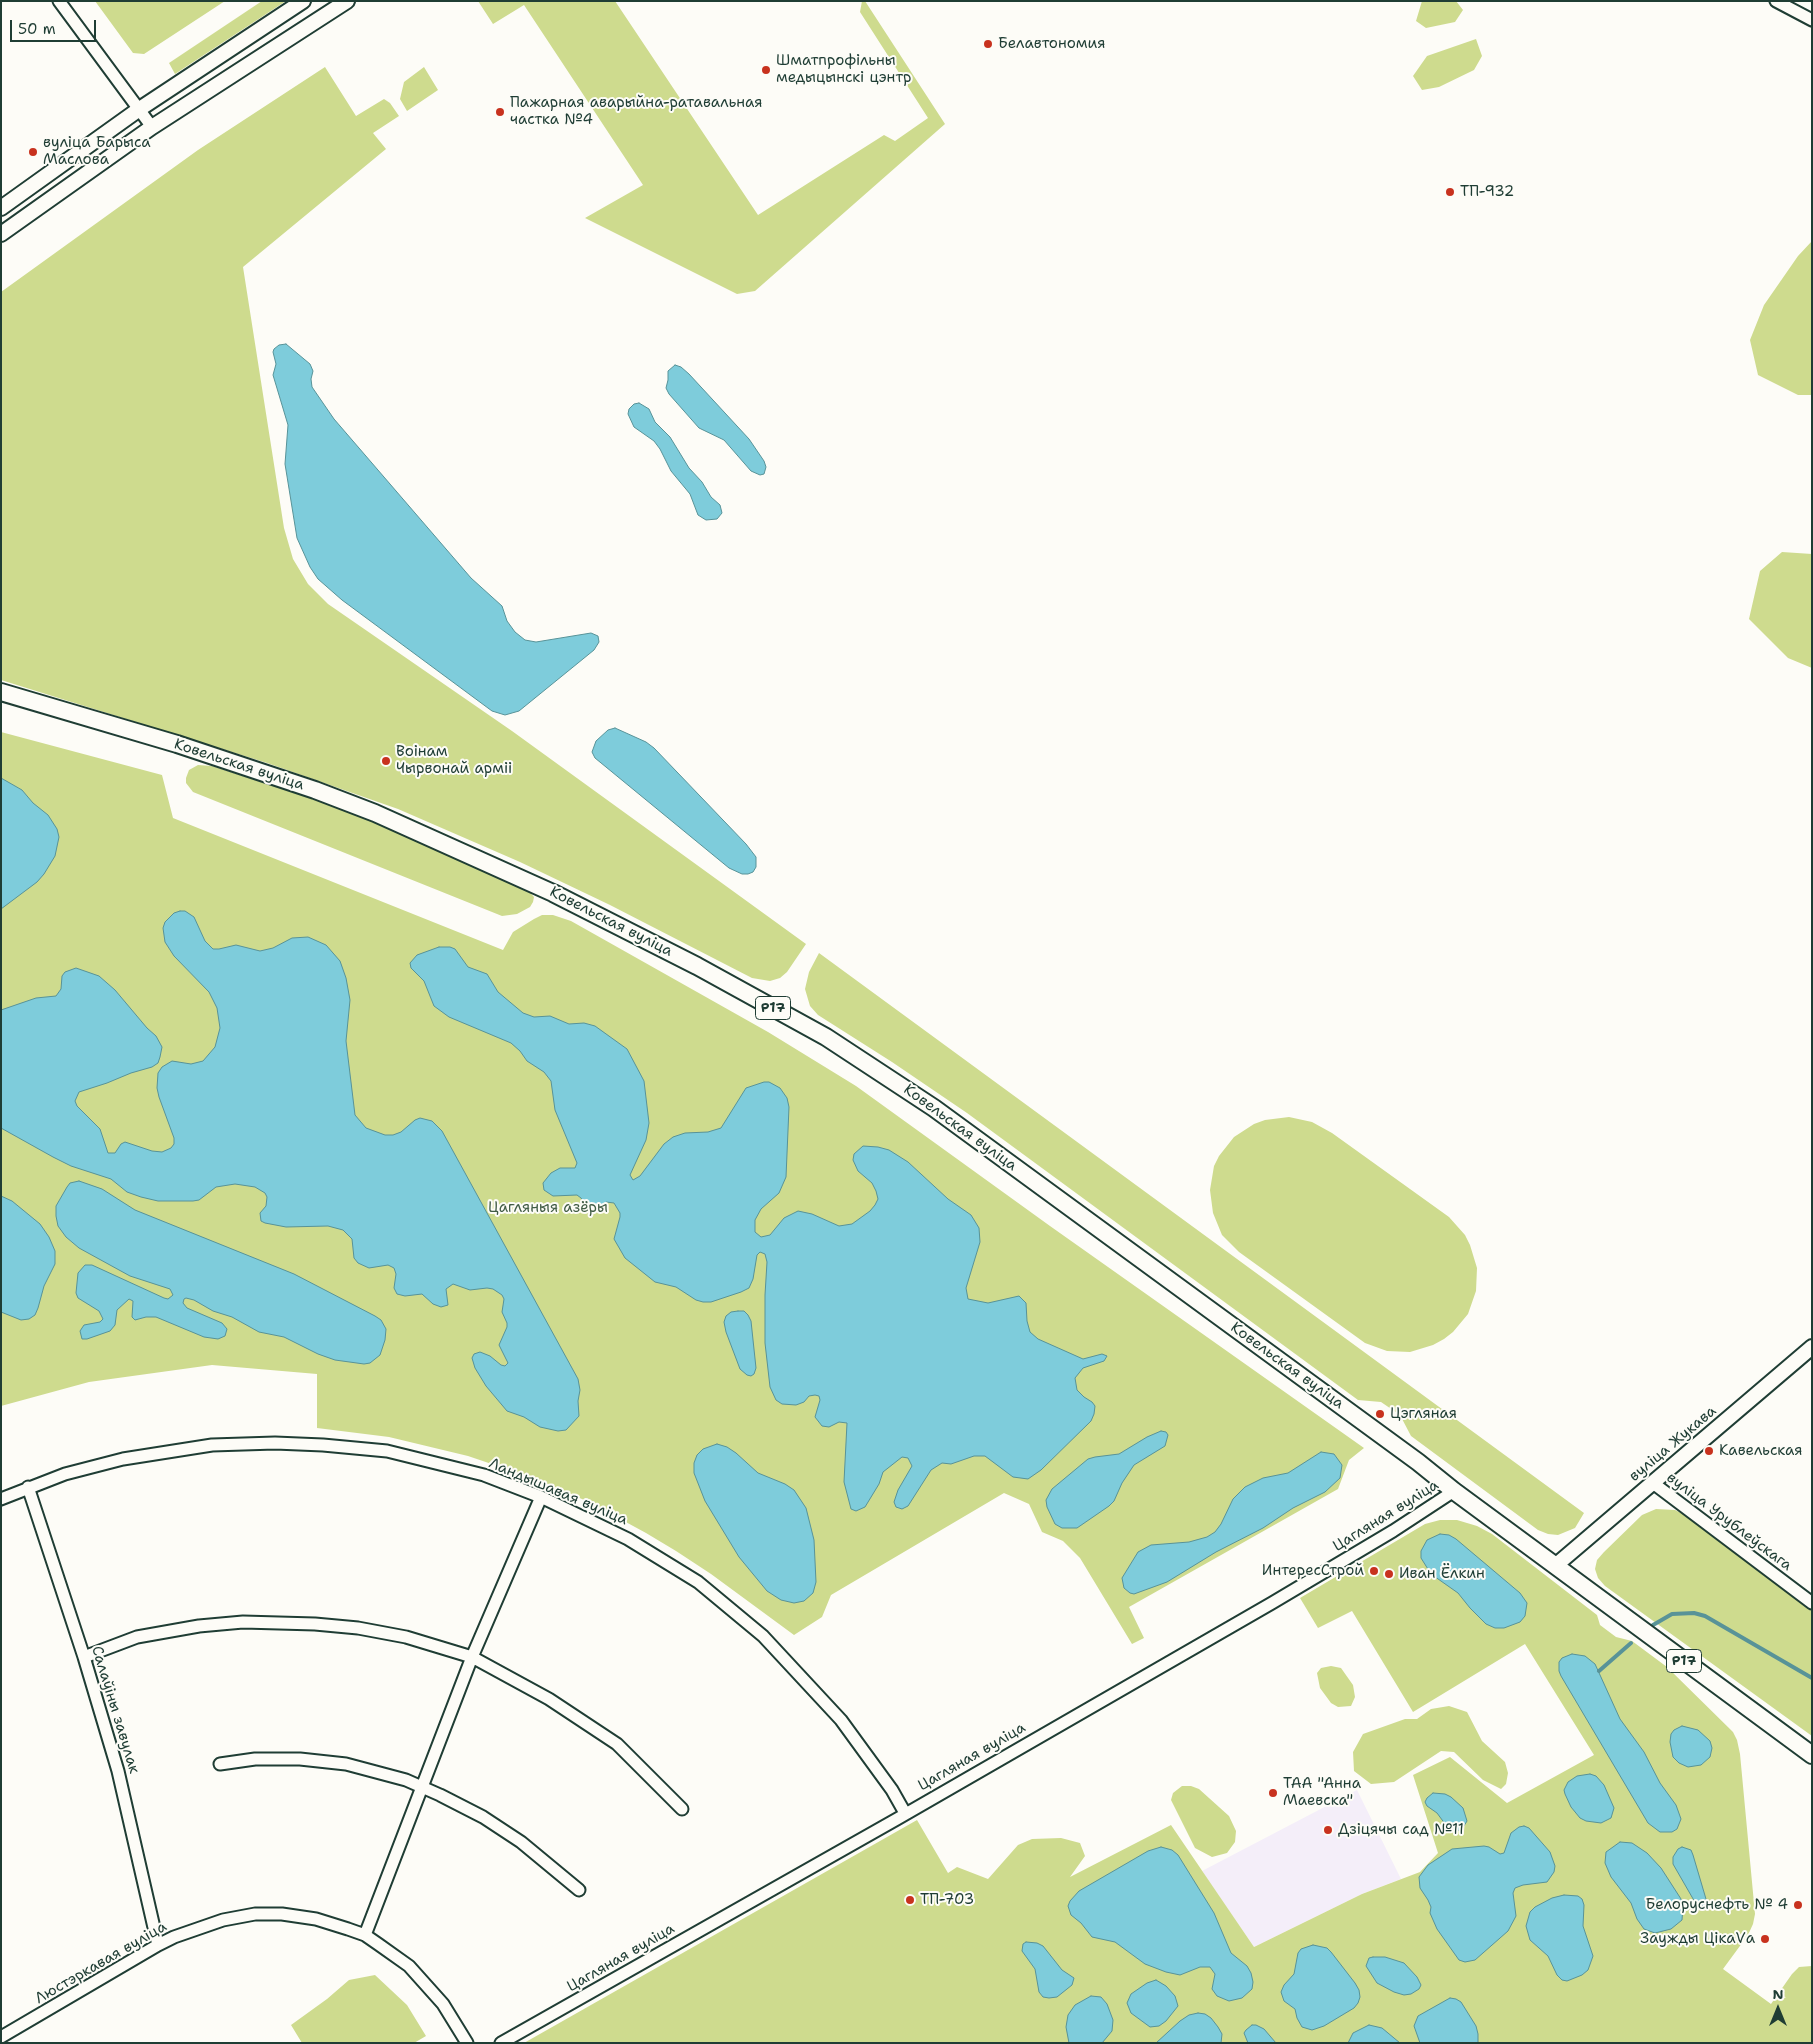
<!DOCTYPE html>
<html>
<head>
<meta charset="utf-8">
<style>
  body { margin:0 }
  #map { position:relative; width:1813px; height:2044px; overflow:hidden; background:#fdfcf7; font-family:"Shantell Sans",sans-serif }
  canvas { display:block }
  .frame { position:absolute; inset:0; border:2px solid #1f3d34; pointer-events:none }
  .north { position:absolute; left:1753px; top:1984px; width:50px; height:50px; -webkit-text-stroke:4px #fdfcf7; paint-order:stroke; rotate:0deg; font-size:14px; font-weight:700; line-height:20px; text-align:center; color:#1f3d34 }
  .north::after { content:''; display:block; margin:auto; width:18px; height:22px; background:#1f3d34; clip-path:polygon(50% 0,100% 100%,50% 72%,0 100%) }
  .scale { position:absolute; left:10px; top:20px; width:86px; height:22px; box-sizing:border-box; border:2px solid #1f3d34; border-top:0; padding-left:6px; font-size:15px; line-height:18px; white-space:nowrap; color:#1f3d34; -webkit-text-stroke:4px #fdfcf7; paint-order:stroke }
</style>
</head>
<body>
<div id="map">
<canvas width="1813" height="2044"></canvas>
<div class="frame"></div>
<div class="north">N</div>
<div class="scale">50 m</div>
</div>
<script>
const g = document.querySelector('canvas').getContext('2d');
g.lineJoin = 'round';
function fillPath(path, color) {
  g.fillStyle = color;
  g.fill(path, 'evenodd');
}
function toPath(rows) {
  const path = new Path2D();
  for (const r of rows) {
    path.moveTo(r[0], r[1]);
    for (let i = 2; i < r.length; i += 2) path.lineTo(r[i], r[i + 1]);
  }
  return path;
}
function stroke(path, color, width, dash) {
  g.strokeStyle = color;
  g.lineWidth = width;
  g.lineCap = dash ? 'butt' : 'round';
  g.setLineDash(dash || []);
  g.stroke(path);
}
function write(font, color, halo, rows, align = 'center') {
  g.font = font + ' "Shantell Sans",sans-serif';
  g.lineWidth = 4;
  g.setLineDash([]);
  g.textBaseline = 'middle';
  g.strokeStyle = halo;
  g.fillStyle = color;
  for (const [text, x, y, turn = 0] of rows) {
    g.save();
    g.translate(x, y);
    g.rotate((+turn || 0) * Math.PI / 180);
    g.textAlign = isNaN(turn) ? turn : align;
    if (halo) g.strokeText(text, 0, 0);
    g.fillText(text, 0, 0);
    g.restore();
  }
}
const built = toPath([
  [1357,1790,1401,1879,1362,1894,1254,1947,1202,1871]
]);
const green = toPath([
  [95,1,225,1,144,54,133,53],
  [262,1,286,1,175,74,169,63],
  [478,1,615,1,758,215,884,135,895,141,928,118,860,12,862,1,865,1,945,124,755,291,737,294,585,218,643,185,524,5,493,24],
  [1422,1,1456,1,1463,10,1455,22,1426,28,1416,21],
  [1476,39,1482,56,1474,70,1439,87,1422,90,1413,76,1427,56],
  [325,67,356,116,384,99,390,103,399,116,373,133,386,149,243,267,284,528,293,559,308,584,328,604,512,731,806,944,787,972,780,978,770,981,752,978,610,905,520,862,398,809,267,763,1,680,1,292,198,150],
  [424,67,438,90,407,111,400,99,404,82],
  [1812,241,1812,395,1798,395,1758,375,1750,340,1764,305,1798,256],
  [1782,552,1812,554,1812,668,1788,658,1749,619,1760,571],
  [1,732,162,775,173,818,503,950,513,932,534,919,542,915,553,915,571,921,768,1032,856,1086,1050,1226,1364,1448,1349,1460,1338,1489,1129,1607,1144,1638,1132,1644,1080,1558,1063,1541,1042,1532,1029,1504,1004,1493,831,1595,822,1617,794,1635,711,1574,676,1551,646,1533,589,1502,530,1477,468,1456,389,1437,317,1428,317,1374,212,1365,89,1382,1,1406],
  [198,765,212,766,311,798,374,820,527,889,534,897,533,902,530,907,517,914,502,916,193,792,186,783,186,778,189,770],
  [819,953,1584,1513,1575,1528,1558,1535,1548,1534,1538,1530,1411,1436,1400,1415,1381,1402,1358,1400,967,1113,892,1062,818,1015,810,1006,805,989,809,972],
  [1289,1117,1312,1122,1332,1133,1449,1217,1465,1235,1470,1245,1477,1268,1476,1291,1468,1314,1453,1332,1444,1339,1433,1345,1410,1352,1387,1351,1365,1343,1239,1252,1222,1235,1213,1213,1210,1190,1214,1166,1219,1156,1234,1137,1254,1124,1265,1120],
  [1656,1509,1675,1510,1691,1518,1812,1609,1812,1736,1605,1586,1598,1578,1595,1569,1597,1560,1604,1552,1642,1515],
  [1440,1520,1457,1520,1477,1526,1492,1534,1597,1615,1600,1625,1616,1637,1632,1641,1667,1667,1733,1732,1737,1740,1740,1754,1755,1914,1753,1924,1748,1935,1723,1969,1771,2004,1792,1974,1799,1967,1812,1966,1812,2043,524,2043,917,1820,948,1873,957,1867,988,1879,1018,1845,1032,1839,1061,1838,1080,1843,1085,1856,1070,1877,1171,1825,1254,1947,1362,1894,1420,1872,1438,1853,1413,1775,1450,1757,1507,1803,1594,1755,1525,1644,1413,1712,1352,1611,1318,1628,1300,1598,1425,1524],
  [1331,1666,1341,1668,1353,1685,1355,1697,1351,1706,1338,1707,1331,1703,1320,1688,1317,1673,1321,1668],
  [1449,1706,1467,1712,1482,1741,1505,1762,1508,1773,1506,1784,1501,1789,1483,1780,1454,1752,1441,1751,1394,1782,1371,1784,1354,1771,1353,1752,1363,1734,1405,1719,1417,1719,1431,1709],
  [1182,1786,1191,1786,1199,1789,1229,1816,1236,1831,1235,1842,1227,1853,1212,1857,1195,1848,1171,1800,1173,1793],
  [375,1975,407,2005,426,2036,414,2043,302,2043,291,2025,327,1999,349,1980]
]);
const water = toPath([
  [286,344,310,364,313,371,311,379,312,387,334,419,471,578,502,606,507,621,515,632,525,640,536,642,591,633,598,636,599,642,594,650,519,711,505,715,492,711,342,600,318,579,310,567,297,538,285,464,288,425,273,375,276,364,273,352,274,349,279,345,286,344],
  [675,365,681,367,689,374,749,439,764,461,766,467,764,474,760,475,751,471,724,440,699,428,669,394,666,388,668,380,668,371,675,365],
  [639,403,649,409,655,422,670,437,689,468,702,482,711,497,720,505,722,513,717,519,706,520,698,515,690,494,671,471,660,449,654,441,634,427,628,414,629,409,634,404,639,403],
  [615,728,646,742,654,748,746,844,756,857,756,867,753,872,748,874,742,874,729,868,595,758,592,752,596,741,608,730,615,728],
  [1,778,22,790,33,803,48,815,57,829,59,837,55,856,44,874,37,882,1,909,1,778],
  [180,911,185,911,194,917,205,941,213,949,219,949,236,945,260,951,273,948,292,938,308,937,326,945,340,961,346,978,350,1000,346,1041,355,1115,366,1128,385,1135,393,1135,401,1132,415,1120,420,1118,432,1121,442,1131,578,1379,580,1390,578,1401,579,1416,566,1430,558,1431,540,1427,524,1417,507,1411,486,1386,475,1368,472,1358,474,1354,480,1352,490,1356,501,1365,505,1366,508,1363,499,1345,507,1327,507,1323,502,1312,504,1299,502,1295,493,1289,487,1288,470,1290,453,1284,446,1289,448,1305,441,1307,433,1304,422,1294,405,1296,397,1294,394,1288,396,1274,394,1268,388,1265,369,1268,358,1263,354,1258,352,1239,343,1230,328,1226,286,1227,265,1223,261,1221,260,1213,266,1206,267,1197,265,1193,255,1187,235,1184,216,1187,199,1200,193,1201,158,1201,141,1197,127,1192,111,1179,71,1166,53,1157,1,1128,1,1010,36,998,56,996,61,989,62,976,65,972,76,968,99,976,115,990,147,1028,156,1036,162,1047,160,1057,158,1063,152,1067,131,1073,107,1083,79,1092,75,1101,77,1106,100,1129,108,1153,115,1153,121,1144,125,1142,152,1151,162,1152,171,1148,174,1144,174,1138,159,1097,157,1088,158,1073,162,1067,172,1061,191,1064,203,1061,215,1047,220,1028,217,1008,209,992,174,956,165,942,163,928,165,922,174,913,180,911],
  [439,947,450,947,455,949,468,967,487,974,498,992,523,1013,534,1017,550,1016,569,1024,584,1023,595,1026,627,1049,644,1081,649,1123,646,1140,630,1175,633,1180,640,1176,664,1144,673,1137,685,1133,708,1132,721,1128,746,1088,764,1082,769,1082,780,1088,787,1098,789,1107,786,1177,779,1193,761,1209,755,1220,755,1232,761,1237,770,1235,784,1218,798,1211,812,1214,839,1226,852,1224,870,1211,875,1205,878,1199,876,1191,872,1183,858,1171,853,1160,854,1154,863,1146,878,1147,889,1150,908,1162,948,1199,971,1215,979,1228,980,1242,966,1288,968,1299,988,1303,1019,1296,1026,1303,1027,1321,1030,1332,1038,1339,1083,1359,1102,1354,1107,1356,1104,1361,1083,1368,1075,1378,1077,1390,1084,1397,1092,1402,1095,1406,1094,1414,1091,1421,1041,1470,1028,1479,1013,1477,985,1456,974,1456,951,1464,942,1463,931,1470,908,1506,902,1509,896,1507,894,1502,898,1490,912,1466,908,1458,902,1457,883,1472,879,1484,865,1507,856,1511,851,1509,844,1482,847,1423,839,1422,829,1427,822,1426,815,1417,820,1400,819,1396,815,1395,809,1396,804,1402,796,1405,782,1404,776,1400,770,1387,765,1343,765,1295,767,1262,765,1254,760,1252,757,1255,753,1279,749,1288,741,1292,711,1302,703,1302,696,1300,676,1287,655,1282,625,1258,614,1239,620,1217,620,1213,614,1203,606,1202,601,1207,593,1210,589,1209,581,1198,577,1195,553,1196,544,1190,543,1183,551,1173,560,1168,575,1168,577,1163,555,1110,551,1081,544,1072,527,1061,520,1051,511,1043,449,1017,434,1006,424,981,411,968,410,963,417,955,439,947],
  [79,1181,102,1189,135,1210,294,1274,375,1316,381,1320,386,1329,385,1340,380,1355,370,1363,364,1364,335,1360,318,1354,284,1337,259,1332,232,1317,213,1311,194,1300,186,1298,184,1299,183,1303,187,1308,222,1323,227,1329,225,1336,218,1339,204,1337,156,1317,146,1317,135,1320,132,1317,133,1301,129,1299,117,1310,115,1325,110,1331,87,1339,82,1339,80,1331,84,1325,100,1322,103,1319,99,1311,78,1298,76,1293,78,1273,85,1265,92,1265,164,1298,168,1299,173,1295,170,1289,130,1276,79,1248,66,1237,58,1226,56,1216,56,1206,67,1187,70,1183,79,1181],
  [1,1196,12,1201,40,1224,49,1237,55,1251,55,1264,44,1286,38,1308,35,1315,29,1319,21,1320,1,1312,1,1196],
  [738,1311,744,1311,748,1315,751,1321,756,1368,754,1374,751,1376,747,1375,740,1369,726,1332,724,1322,726,1316,731,1312,738,1311],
  [1161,1431,1166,1432,1168,1435,1165,1446,1134,1465,1122,1483,1114,1501,1109,1506,1077,1528,1062,1528,1055,1524,1047,1507,1046,1500,1052,1489,1088,1459,1095,1457,1119,1454,1147,1437,1161,1431],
  [717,1444,727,1447,736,1453,758,1473,785,1484,794,1490,806,1508,814,1540,816,1582,813,1593,804,1601,794,1603,781,1600,767,1591,739,1557,705,1501,694,1473,694,1463,697,1455,703,1449,717,1444],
  [1321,1452,1334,1454,1342,1465,1340,1478,1325,1492,1293,1508,1263,1528,1216,1552,1167,1582,1134,1594,1130,1593,1124,1588,1122,1578,1138,1552,1151,1545,1189,1542,1207,1537,1215,1532,1221,1524,1233,1499,1245,1487,1263,1478,1288,1473,1321,1452],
  [1440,1534,1449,1535,1456,1539,1520,1593,1527,1603,1525,1616,1520,1622,1504,1628,1495,1628,1486,1624,1470,1608,1458,1593,1431,1574,1421,1558,1421,1551,1427,1540,1440,1534],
  [1572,1654,1585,1656,1595,1664,1620,1719,1644,1752,1660,1783,1676,1805,1681,1819,1677,1829,1672,1832,1660,1832,1648,1823,1561,1676,1559,1671,1559,1662,1562,1658,1572,1654],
  [1682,1726,1698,1730,1710,1741,1712,1748,1710,1757,1701,1765,1688,1767,1679,1763,1673,1757,1670,1742,1671,1734,1674,1730,1682,1726],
  [1590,1774,1596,1776,1604,1785,1614,1808,1611,1818,1601,1823,1586,1821,1580,1818,1571,1807,1565,1794,1564,1790,1568,1782,1577,1776,1590,1774],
  [1433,1793,1445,1794,1451,1797,1463,1808,1467,1821,1462,1829,1457,1831,1448,1828,1437,1813,1427,1806,1425,1802,1427,1798,1433,1793],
  [1524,1826,1529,1828,1550,1852,1555,1866,1554,1872,1547,1882,1523,1885,1515,1888,1513,1893,1516,1916,1508,1931,1475,1960,1465,1962,1459,1960,1437,1929,1430,1913,1431,1907,1428,1900,1420,1888,1419,1877,1428,1865,1452,1849,1484,1846,1489,1847,1500,1854,1504,1853,1511,1833,1519,1827,1524,1826],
  [1620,1842,1632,1843,1647,1853,1661,1868,1681,1899,1683,1906,1682,1920,1671,1929,1655,1933,1644,1929,1637,1919,1631,1903,1611,1877,1605,1863,1606,1852,1620,1842],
  [1161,1847,1172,1850,1178,1855,1214,1913,1231,1953,1247,1966,1251,1973,1253,1982,1252,1989,1242,1998,1229,2001,1217,1996,1212,1989,1215,1974,1210,1967,1200,1967,1180,1975,1166,1972,1145,1964,1115,1942,1092,1937,1081,1923,1071,1915,1068,1906,1070,1901,1079,1891,1148,1851,1161,1847],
  [1682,1847,1691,1850,1693,1855,1706,1899,1706,1904,1703,1906,1696,1904,1673,1864,1673,1857,1678,1849,1682,1847],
  [1564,1895,1578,1896,1582,1899,1584,1905,1583,1926,1593,1956,1588,1970,1582,1975,1567,1981,1562,1980,1557,1975,1548,1956,1530,1940,1526,1926,1530,1912,1535,1907,1552,1898,1564,1895],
  [1026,1942,1037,1943,1043,1946,1062,1970,1074,1978,1072,1985,1057,1997,1049,1998,1043,1997,1039,1992,1035,1969,1022,1951,1023,1944,1026,1942],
  [1313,1945,1327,1948,1331,1952,1355,1983,1359,1990,1360,1997,1358,2003,1354,2008,1324,2026,1312,2030,1302,2027,1297,2018,1295,2009,1284,2001,1281,1992,1284,1985,1294,1974,1298,1953,1301,1949,1313,1945],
  [1373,1957,1385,1957,1404,1963,1417,1977,1421,1985,1419,1989,1411,1994,1404,1995,1394,1992,1377,1983,1366,1966,1369,1958,1373,1957],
  [1156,1980,1166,1986,1175,1996,1178,2006,1166,2021,1159,2026,1150,2027,1131,2013,1127,2003,1131,1994,1147,1983,1156,1980],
  [1091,1996,1101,1997,1107,2004,1113,2020,1112,2031,1102,2043,1069,2043,1066,2027,1068,2015,1075,2005,1091,1996],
  [1450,1998,1456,1999,1461,2002,1476,2026,1478,2034,1478,2043,1420,2043,1414,2026,1418,2016,1450,1998],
  [1198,2013,1205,2014,1211,2018,1218,2027,1222,2034,1221,2043,1156,2043,1180,2021,1189,2015,1198,2013],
  [1252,2025,1256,2025,1264,2029,1276,2043,1248,2043,1244,2033,1246,2030,1252,2025],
  [1369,2025,1382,2028,1400,2043,1348,2043,1353,2033,1369,2025]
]);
const stream = toPath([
  [1653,1625,1672,1614,1694,1613,1705,1616,1812,1678],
  [1599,1671,1631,1643]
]);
const minor = toPath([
  [59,1,152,127],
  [1776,1,1812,20],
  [1653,1483,1812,1603],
  [28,1487,84,1657,118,1771,158,1945],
  [1,1499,65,1474,123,1459,212,1445,275,1443,323,1445,387,1451,484,1475,541,1497,628,1539,698,1582,763,1636,841,1720,892,1790,905,1813],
  [84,1657,137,1637,199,1626,243,1622,315,1624,358,1628,406,1637,472,1657,549,1699,617,1744,682,1809],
  [220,1764,255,1759,300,1759,346,1764,406,1780,440,1795,483,1817,521,1842,579,1890],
  [365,1935,472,1657,541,1497],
  [1,2037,158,1945,174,1937,223,1920,255,1914,282,1914,316,1919,348,1929,365,1935,378,1944,409,1966,443,2004,467,2043],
  [501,2043,897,1819,1272,1603,1393,1531,1454,1491]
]);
const major = toPath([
  [1,208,138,110,303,1],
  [1,234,152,127,347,1],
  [1555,1566,1812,1347]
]);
const highway = toPath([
  [1,692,177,744,315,790,375,813,553,893,697,966,826,1037,934,1108,1418,1462,1454,1491,1812,1755]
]);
const markers = [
  [988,44,5,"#c8321e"],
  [766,70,5,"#c8321e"],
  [500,112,5,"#c8321e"],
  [33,152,5,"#c8321e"],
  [1450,192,5,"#c8321e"],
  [386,761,5,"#c8321e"],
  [1380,1414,5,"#c8321e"],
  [1709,1451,5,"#c8321e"],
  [1374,1571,5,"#c8321e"],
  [1389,1574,5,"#c8321e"],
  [1273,1793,5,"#c8321e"],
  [1328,1830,5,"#c8321e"],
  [910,1900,5,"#c8321e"],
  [1798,1905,5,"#c8321e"],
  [1765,1939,5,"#c8321e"]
];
const shields = [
  [773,1008,35],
  [1684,1661,35]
];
const shieldNames = [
  ["Р17",773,1008],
  ["Р17",1684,1661]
];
const poiNames = [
  ["Белавтономия",998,44],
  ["Шматпрофільны",776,61],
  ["медыцынскі цэнтр",776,78],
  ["Пажарная аварыйна-ратавальная",510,103],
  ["частка №4",510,120],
  ["вуліца Барыса",43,143],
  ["Маслова",43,160],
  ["ТП-932",1460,192],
  ["Воінам",396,752],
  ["Чырвонай арміі",396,769],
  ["Цэгляная",1390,1414],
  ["Кавельская",1719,1451],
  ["ИнтересСтрой",1364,1571,"right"],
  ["Иван Ёлкин",1399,1574],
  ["ТАА \"Анна",1283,1784],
  ["Маевска\"",1283,1801],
  ["Дзіцячы сад №11",1338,1830],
  ["ТП-703",920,1900],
  ["Белоруснефть № 4",1788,1905,"right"],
  ["Заужды ЦікаVа",1755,1939,"right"]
];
const streetNames = [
  ["Ковельская вуліца",239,765,18],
  ["Ковельская вуліца",611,922,27],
  ["Ковельская вуліца",960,1128,36],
  ["Ковельская вуліца",1287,1366,36],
  ["вуліца Жукава",1673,1444,-40],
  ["Ландышавая вуліца",558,1492,23],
  ["Цагляная вуліца",1386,1516,-32],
  ["вуліца Урублеўскага",1729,1522,37],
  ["Салаўіны завулак",115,1710,73],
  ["Цагляная вуліца",972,1757,-30],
  ["Цагляная вуліца",621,1958,-30],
  ["Люстэркавая вуліца",101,1963,-30]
];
const parkNames = [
  ["Цагляныя азёры",548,1208]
];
fillPath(built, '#f4eef9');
fillPath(green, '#cedb8e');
fillPath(water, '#7eccdb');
stroke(water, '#589398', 1);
stroke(stream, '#589398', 4);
stroke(minor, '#1f3d34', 15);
stroke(major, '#1f3d34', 18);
stroke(highway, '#1f3d34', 20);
stroke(minor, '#fdfcf7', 11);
stroke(major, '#fdfcf7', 14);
stroke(highway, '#fdfcf7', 16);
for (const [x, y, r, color] of markers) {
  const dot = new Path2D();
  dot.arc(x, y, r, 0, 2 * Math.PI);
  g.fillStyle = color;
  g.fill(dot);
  stroke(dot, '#fdfcf7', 2);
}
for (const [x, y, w] of shields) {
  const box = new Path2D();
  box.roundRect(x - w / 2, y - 11.5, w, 23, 4);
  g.fillStyle = '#fdfcf7';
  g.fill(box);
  stroke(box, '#1f3d34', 1);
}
write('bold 14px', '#1f3d34', null, shieldNames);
write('15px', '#1f3d34', '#fdfcf7', poiNames, 'left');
write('15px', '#1f3d34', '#fdfcf7', streetNames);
write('15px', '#425d46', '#fdfcf7', parkNames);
</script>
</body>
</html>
